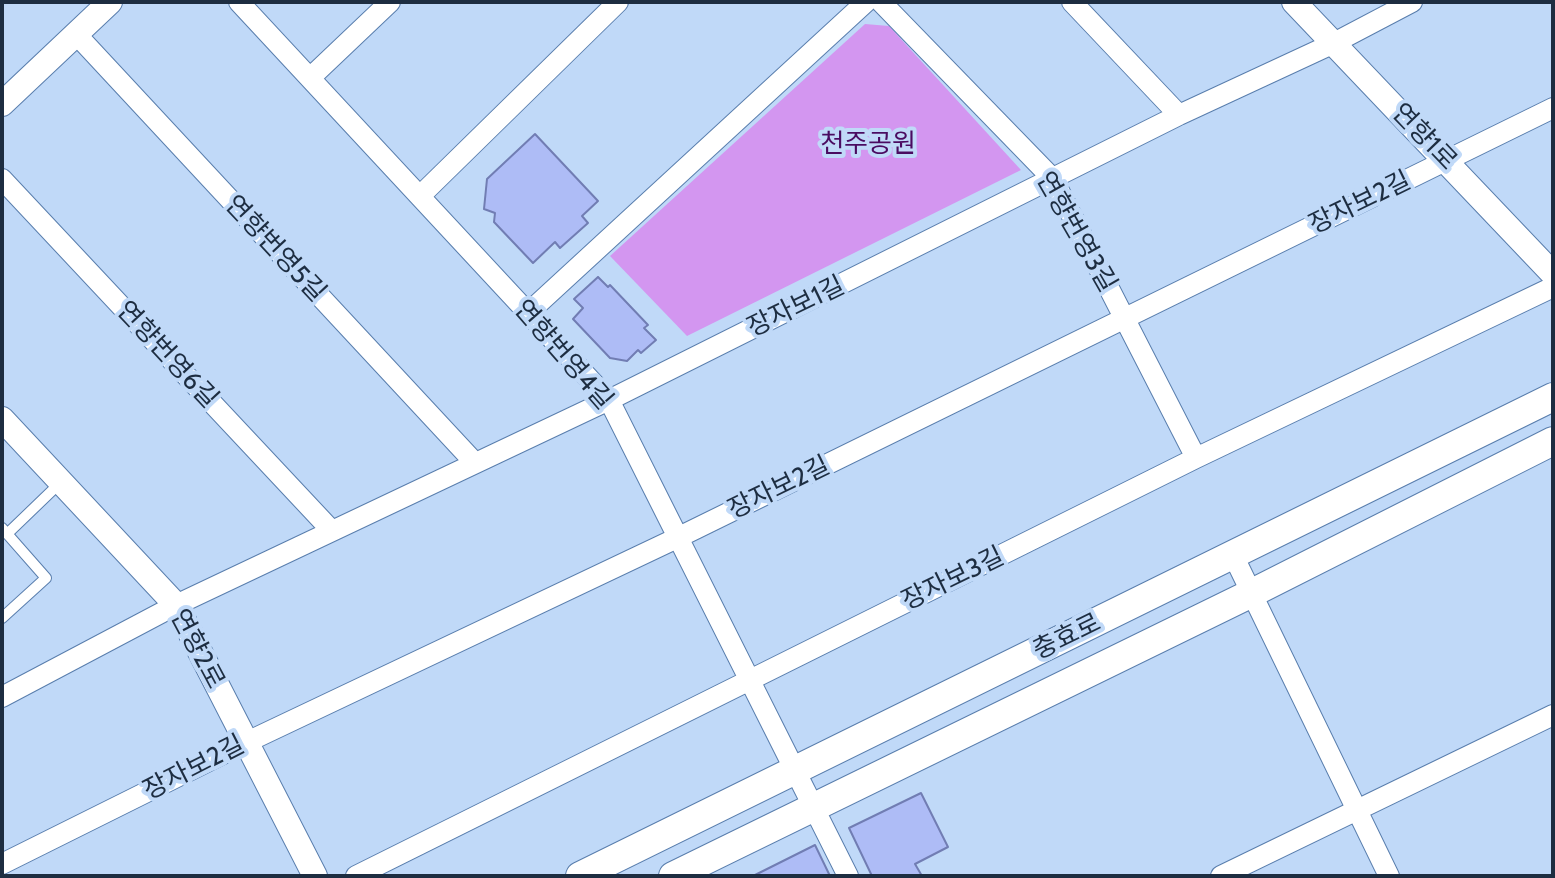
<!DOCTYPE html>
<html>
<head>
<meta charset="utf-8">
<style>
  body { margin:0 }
  #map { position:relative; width:1555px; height:878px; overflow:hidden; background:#c0d9f8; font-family:Cabin,sans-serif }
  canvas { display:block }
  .frame { position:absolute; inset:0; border:4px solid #1d2d41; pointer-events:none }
</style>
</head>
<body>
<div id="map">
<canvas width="1555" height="878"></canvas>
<div class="frame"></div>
</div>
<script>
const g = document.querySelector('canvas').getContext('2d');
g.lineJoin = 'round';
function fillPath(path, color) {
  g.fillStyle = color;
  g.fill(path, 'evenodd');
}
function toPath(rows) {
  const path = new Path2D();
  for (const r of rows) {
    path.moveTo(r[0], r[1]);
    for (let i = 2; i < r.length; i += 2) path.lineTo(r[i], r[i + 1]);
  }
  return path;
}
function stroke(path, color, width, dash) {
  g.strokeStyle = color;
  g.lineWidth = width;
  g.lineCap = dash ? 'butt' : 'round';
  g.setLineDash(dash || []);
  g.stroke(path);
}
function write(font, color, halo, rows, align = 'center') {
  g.font = font + ' Cabin,"Noto Sans KR",sans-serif';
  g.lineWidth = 8;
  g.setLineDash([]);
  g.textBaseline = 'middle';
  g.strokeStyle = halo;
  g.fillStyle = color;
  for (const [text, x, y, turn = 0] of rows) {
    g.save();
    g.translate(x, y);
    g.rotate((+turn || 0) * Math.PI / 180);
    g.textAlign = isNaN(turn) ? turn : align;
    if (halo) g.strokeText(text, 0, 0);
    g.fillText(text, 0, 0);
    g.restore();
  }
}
const green = toPath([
  [865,24,889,26,1021,170,687,336,610,256]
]);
const building = toPath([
  [535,134,598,201,582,216,588,223,560,248,555,242,533,263,494,222,495,213,484,209,487,179,535,134],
  [598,277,608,287,610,285,648,325,644,328,656,340,641,353,638,350,627,361,610,358,573,319,583,308,574,299,598,277],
  [921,793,948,847,915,864,922,876,872,876,849,828,921,793],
  [815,845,830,876,753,876,815,845]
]);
const service = toPath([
  [2,528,46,578,2,618],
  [7,534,61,482]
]);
const minor = toPath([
  [239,2,609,400,848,876],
  [881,2,1053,179,1196,458],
  [1072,2,1179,115],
  [76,34,475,463],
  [310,78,390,2],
  [2,179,332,531],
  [420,196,618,2],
  [528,313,866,2],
  [1233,555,1389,876],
  [2,697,176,605,609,400,1179,115,1332,44,1412,2],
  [2,864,247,742,677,538,1553,108],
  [356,876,1196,458,1553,287],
  [1221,876,1553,715]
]);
const tertiary = toPath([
  [1294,2,1553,274],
  [2,104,110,2],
  [2,419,176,605,315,876]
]);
const secondary = toPath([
  [580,876,1553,397],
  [673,876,1252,593,1553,441]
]);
const streetNames = [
  ["연향1로",1424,137,46],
  ["장자보2길",1360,203,-26],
  ["연향번영3길",1076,232,60],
  ["연향번영5길",275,249,47],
  ["장자보1길",796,307,-26],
  ["연향번영6길",167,355,47],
  ["연향번영4길",563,355,49],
  ["장자보2길",779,488,-26],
  ["장자보3길",953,579,-26],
  ["충효로",1067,637,-26],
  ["연향2로",197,649,62],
  ["장자보2길",194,768,-27]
];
const parkNames = [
  ["천주공원",868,144]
];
fillPath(green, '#d396f0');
fillPath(building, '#aebcf6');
stroke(building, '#717db3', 2);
stroke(service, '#597ead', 12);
stroke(minor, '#597ead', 22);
stroke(tertiary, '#597ead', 26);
stroke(secondary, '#597ead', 30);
stroke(service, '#fff', 10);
stroke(minor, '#fff', 20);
stroke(tertiary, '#fff', 24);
stroke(secondary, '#fff', 28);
write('26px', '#1d2d41', '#c0d9f8', streetNames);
write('26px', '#4a0c61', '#c0d9f8', parkNames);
</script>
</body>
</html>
